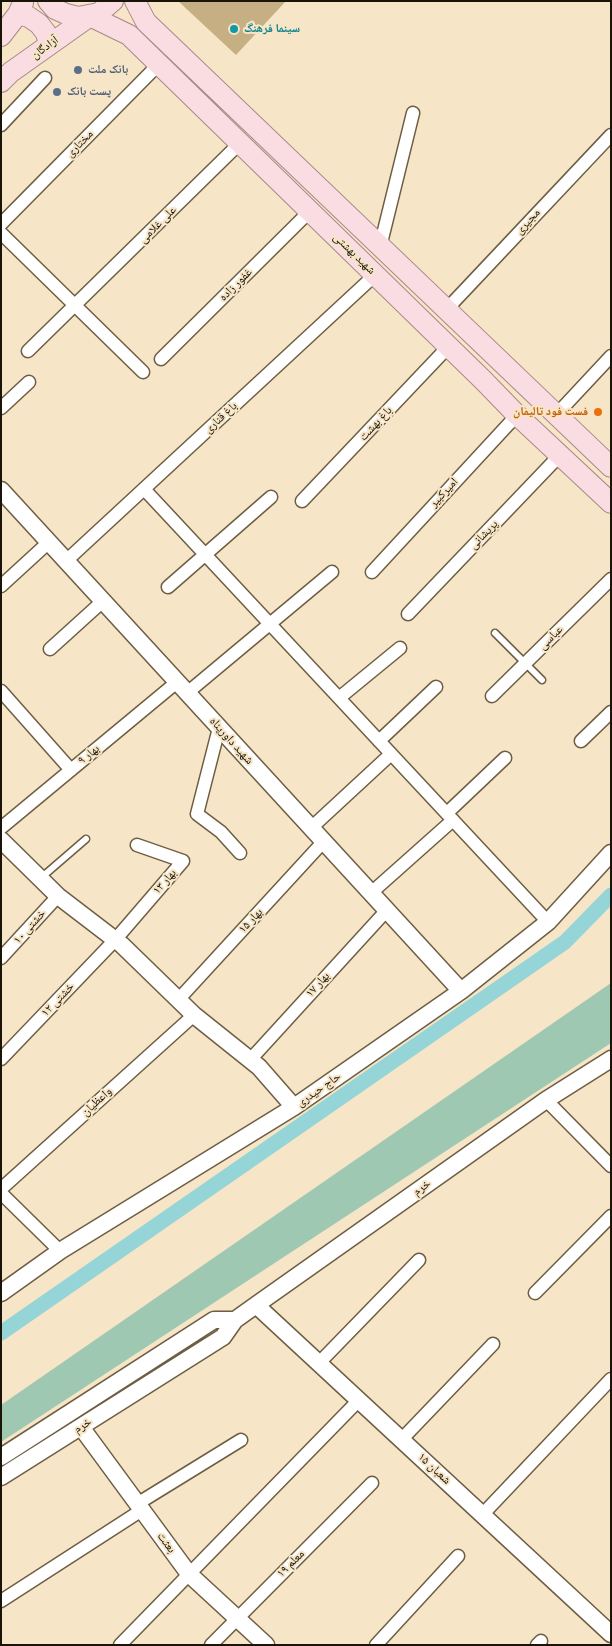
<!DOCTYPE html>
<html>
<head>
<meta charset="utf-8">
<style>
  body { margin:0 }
  #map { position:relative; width:612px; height:1646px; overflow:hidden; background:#f6e5c6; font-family:"Titillium Web",sans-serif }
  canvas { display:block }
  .frame { position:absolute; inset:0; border:2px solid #191308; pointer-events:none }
</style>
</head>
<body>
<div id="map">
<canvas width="612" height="1646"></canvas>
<div class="frame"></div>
</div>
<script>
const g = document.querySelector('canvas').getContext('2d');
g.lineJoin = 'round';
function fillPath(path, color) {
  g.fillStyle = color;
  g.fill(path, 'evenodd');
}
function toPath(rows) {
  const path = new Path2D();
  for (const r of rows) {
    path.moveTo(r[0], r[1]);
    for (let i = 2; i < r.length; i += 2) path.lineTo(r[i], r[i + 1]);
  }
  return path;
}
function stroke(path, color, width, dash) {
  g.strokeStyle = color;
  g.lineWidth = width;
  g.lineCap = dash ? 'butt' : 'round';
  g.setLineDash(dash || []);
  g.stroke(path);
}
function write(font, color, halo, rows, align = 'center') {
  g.font = font + ' "Titillium Web","Noto Naskh Arabic",sans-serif';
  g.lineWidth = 4;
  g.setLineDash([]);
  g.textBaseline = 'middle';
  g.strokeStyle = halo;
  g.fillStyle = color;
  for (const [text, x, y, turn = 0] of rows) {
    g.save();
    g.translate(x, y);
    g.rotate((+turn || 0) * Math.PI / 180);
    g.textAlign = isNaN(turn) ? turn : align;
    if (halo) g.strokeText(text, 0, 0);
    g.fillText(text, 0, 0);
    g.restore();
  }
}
const green = toPath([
  [611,983,611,1043,1,1442,1,1405]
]);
const canal = toPath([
  [1,1333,565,942,611,895]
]);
const building = toPath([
  [178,1,286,1,236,55]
]);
const service = toPath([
  [495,633,542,680],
  [42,877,86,839]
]);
const minor = toPath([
  [1,125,45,78],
  [1,224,159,64],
  [1,233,143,372],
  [380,247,413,113],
  [446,310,611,135],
  [28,351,240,143],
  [161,359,310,211],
  [1,408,29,382],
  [556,415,611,356],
  [144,489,548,922],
  [302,501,449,346],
  [66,561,375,275],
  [372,572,517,415],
  [1,586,49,542],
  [168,587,271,497],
  [408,614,560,455],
  [50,649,103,601],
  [1,691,71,770],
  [187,693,332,572],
  [492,696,611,579],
  [339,698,400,648],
  [219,728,197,814,221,832,240,853],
  [379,741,436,687],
  [581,741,611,712],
  [447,813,505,758],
  [1,828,177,682],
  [311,828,391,754],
  [371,893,453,820],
  [1,958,58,896],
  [178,1000,324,841],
  [1,1059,115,940,183,861,137,845],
  [250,1060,387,910],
  [546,1100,611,1166],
  [1,1189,194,1015],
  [1,1193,60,1251],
  [535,1293,611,1216],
  [319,1363,419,1260],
  [402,1439,493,1344],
  [137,1504,241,1440],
  [483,1514,611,1379],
  [1,1601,142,1510],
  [120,1645,359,1400],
  [211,1645,372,1483],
  [376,1645,458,1556],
  [537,1645,541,1641]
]);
const tertiary = toPath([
  [1,490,461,991],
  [1,840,58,896,122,945,194,1015,259,1067,294,1107],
  [1,1293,60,1251,294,1107,461,991,548,922,611,853],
  [256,1305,611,1634],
  [81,1427,189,1574,266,1645],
  [1,1457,214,1320,235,1320],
  [1,1477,223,1337,235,1320,256,1305,546,1100,611,1059]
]);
const primary = toPath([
  [48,1,55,9,66,14,78,17,99,13,113,1],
  [135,1,146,22,611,467],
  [18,14,29,17,39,24,46,33,49,44],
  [1,36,18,14,23,3],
  [1,82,11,72,90,16,129,35,483,380,517,415,611,503]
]);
const markers = [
  [234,29,5,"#0f9aa8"],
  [78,70,5,"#5c6f8a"],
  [57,92,5,"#5c6f8a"],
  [598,412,5,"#e8710a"]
];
const cultureNames = [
  ["سینما فرهنگ",244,29]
];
const streetNames = [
  ["آزادگان",45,48,-36],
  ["مختاری",80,144,-45],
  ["مجیری",528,222,-47],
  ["علی غلامی",158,225,-45],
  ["شهید بهشتی",354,254,44],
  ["غفور زاده",236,285,-45],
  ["باغ قناری",221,418,-43],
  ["باغ بهشت",376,424,-47],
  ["امیرکبیر",444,493,-47],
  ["پریشانی",484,535,-46],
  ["عباسی",551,638,-45],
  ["شهید داورپناه",231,741,48],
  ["بهار ۹",89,755,-40],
  ["بهار ۱۳",165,882,-49],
  ["بهار ۱۵",251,921,-47],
  ["خشتی ۱۰",30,927,-48],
  ["بهار ۱۷",318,985,-48],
  ["خشتی ۱۲",58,1000,-46],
  ["حاج حیدری",319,1090,-35],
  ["واعظیان",97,1102,-42],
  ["خرم",422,1188,-35],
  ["خرم",83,1426,-32],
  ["۱۵ شعبان",434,1469,43],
  ["بعثت",166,1543,54],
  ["معلم ۱۹",291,1564,-45]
];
const serviceNames = [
  ["بانک ملت",88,70],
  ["پست بانک",67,92]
];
const foodNames = [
  ["فست فود تالیمان",588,412]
];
fillPath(green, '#9fc8b3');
stroke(canal, '#95d5d8', 15);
fillPath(building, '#c6af83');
stroke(service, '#6d5e43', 9);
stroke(minor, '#6d5e43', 15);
stroke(tertiary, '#6d5e43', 19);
stroke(primary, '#a9888a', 22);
stroke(service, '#fff', 6);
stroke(minor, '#fff', 12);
stroke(tertiary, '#fff', 16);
stroke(primary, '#fadde3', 20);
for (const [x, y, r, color] of markers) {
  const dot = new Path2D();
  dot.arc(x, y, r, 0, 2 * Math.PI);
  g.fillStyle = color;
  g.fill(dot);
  stroke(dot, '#f6e5c6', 2);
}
write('bold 12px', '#0d838f', '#f6e5c6', cultureNames, 'left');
write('12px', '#191308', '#f6e5c6', streetNames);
write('bold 12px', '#4e5e75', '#f6e5c6', serviceNames, 'left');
write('bold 12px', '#c56008', '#f6e5c6', foodNames, 'right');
</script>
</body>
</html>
